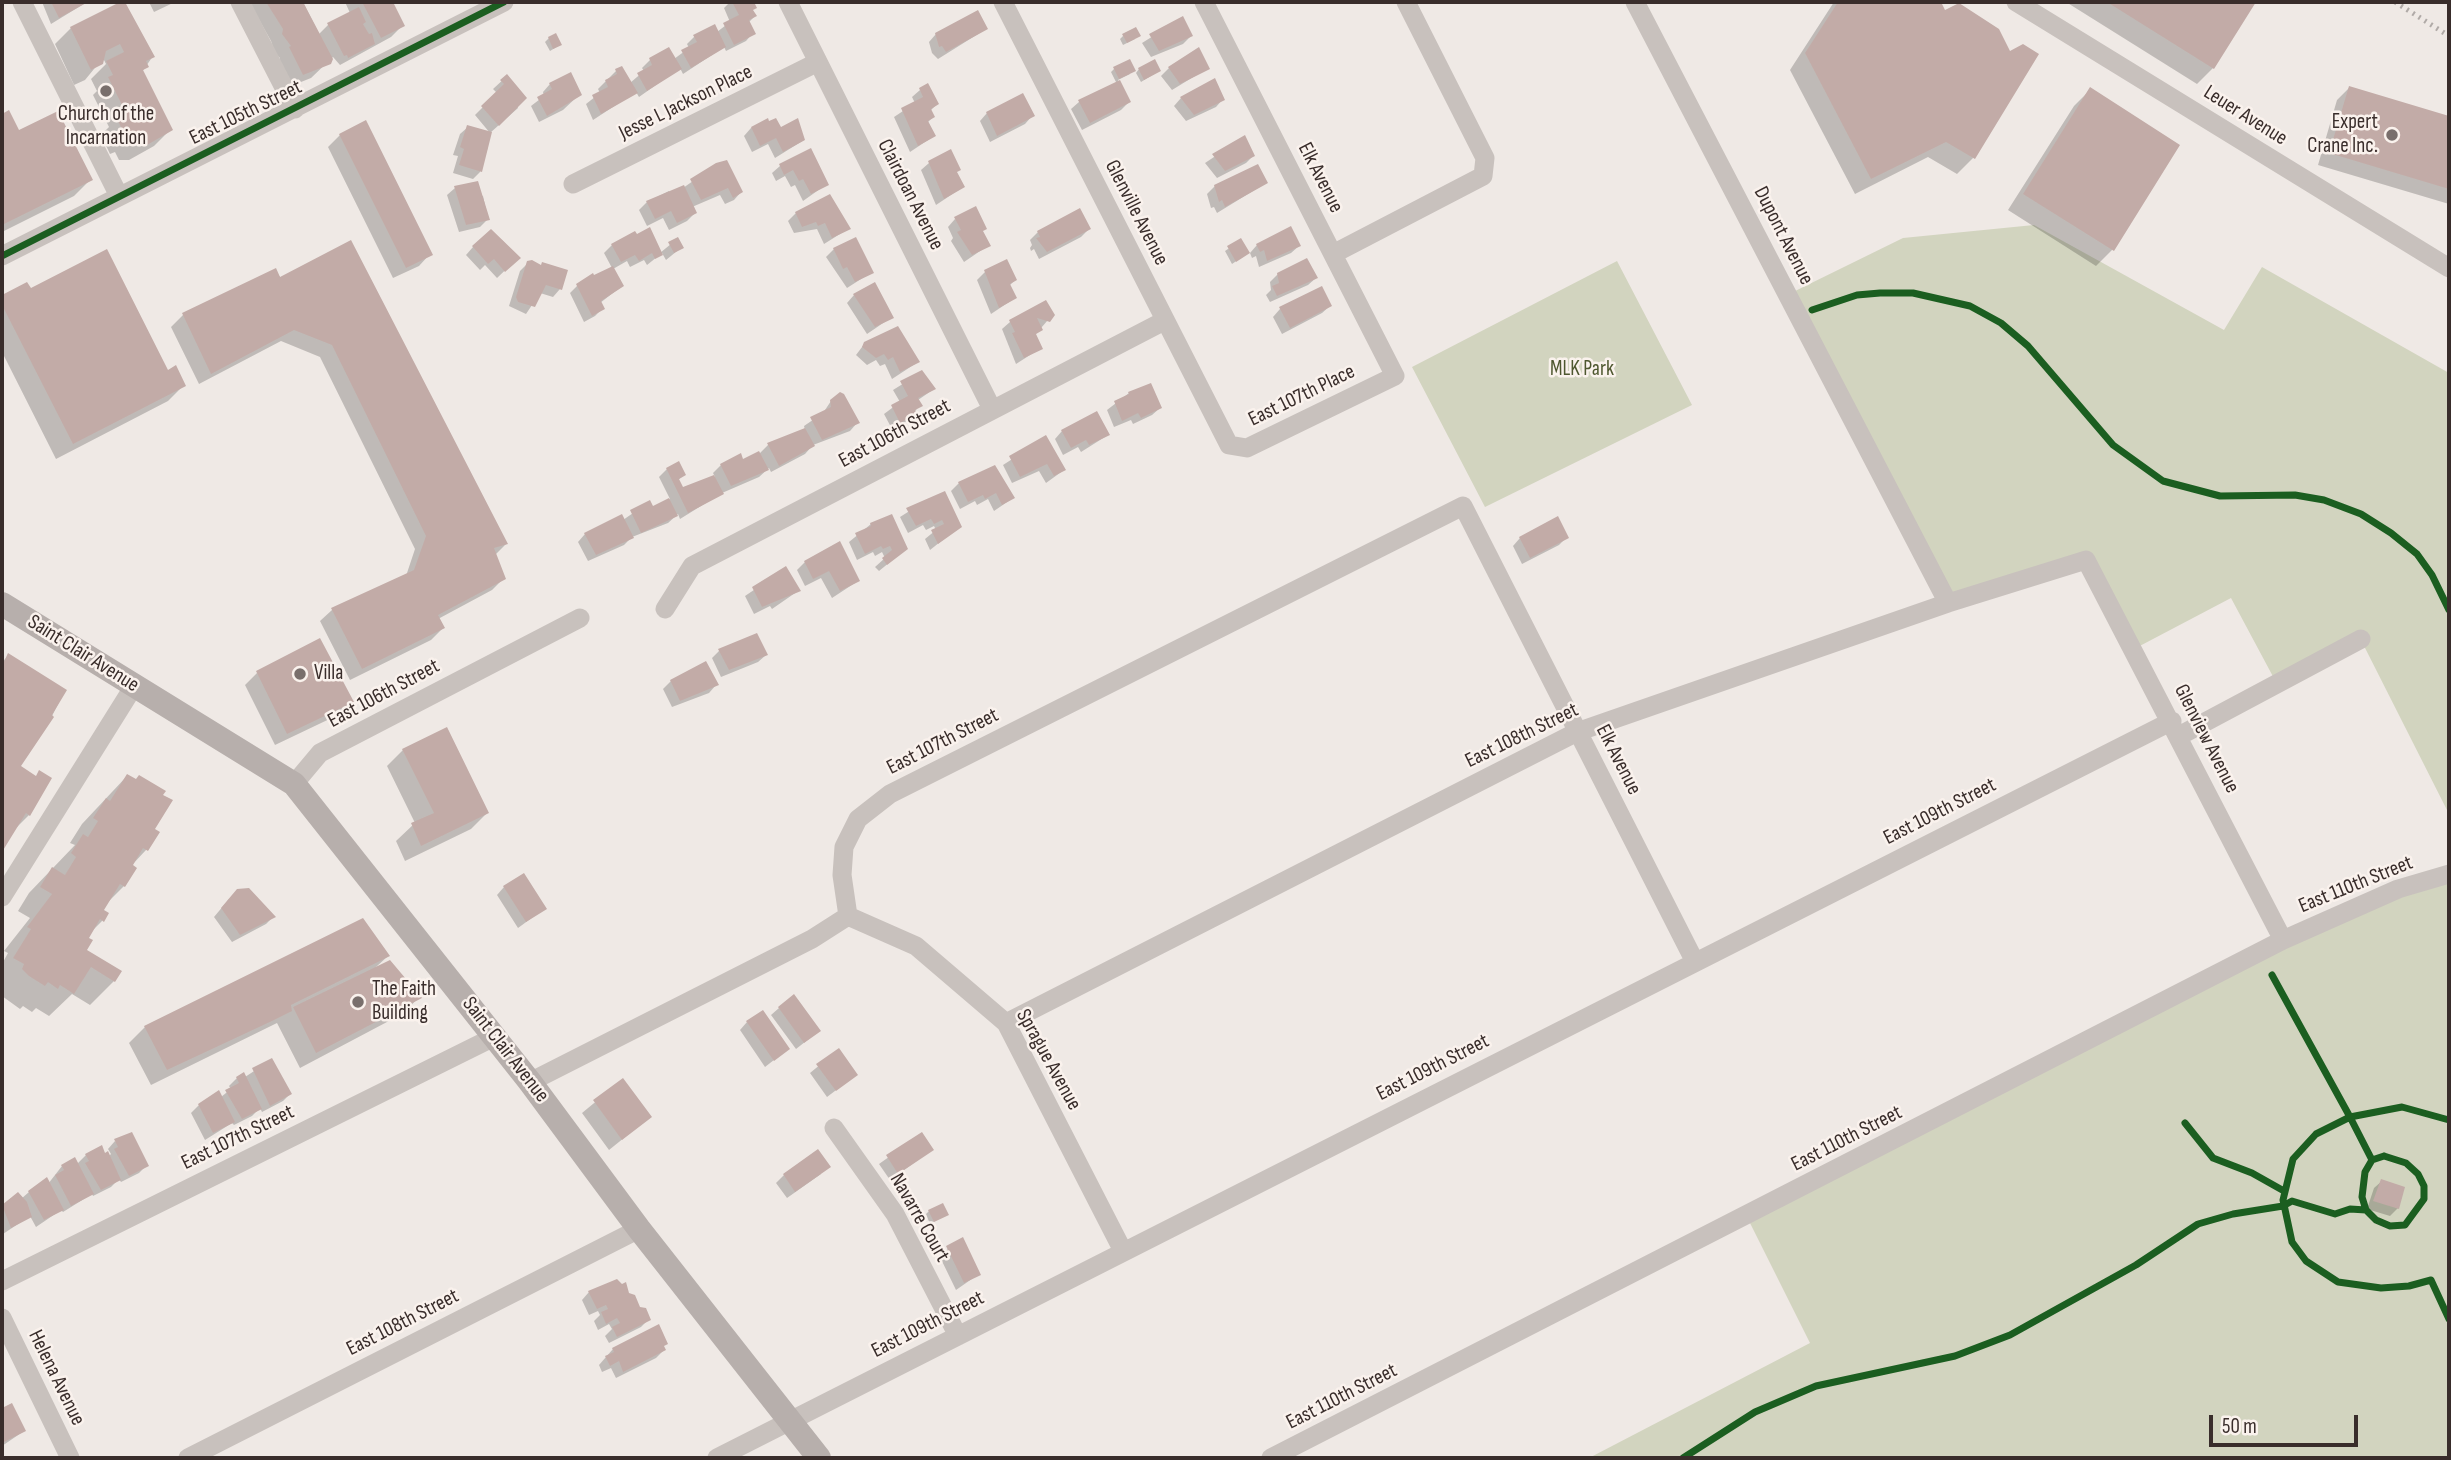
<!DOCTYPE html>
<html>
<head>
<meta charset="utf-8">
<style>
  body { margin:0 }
  #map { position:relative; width:2451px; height:1460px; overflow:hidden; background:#efe9e5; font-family:"Sofia Sans Condensed",sans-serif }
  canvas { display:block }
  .frame { position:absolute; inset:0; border:4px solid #392d2b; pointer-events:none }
  .scale { position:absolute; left:2209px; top:1415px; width:149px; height:32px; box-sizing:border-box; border:4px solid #392d2b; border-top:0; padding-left:9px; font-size:21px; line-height:24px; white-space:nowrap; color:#392d2b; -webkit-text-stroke:5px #faf2ed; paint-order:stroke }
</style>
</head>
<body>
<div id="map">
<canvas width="2451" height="1460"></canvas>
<div class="frame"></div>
<div class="scale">50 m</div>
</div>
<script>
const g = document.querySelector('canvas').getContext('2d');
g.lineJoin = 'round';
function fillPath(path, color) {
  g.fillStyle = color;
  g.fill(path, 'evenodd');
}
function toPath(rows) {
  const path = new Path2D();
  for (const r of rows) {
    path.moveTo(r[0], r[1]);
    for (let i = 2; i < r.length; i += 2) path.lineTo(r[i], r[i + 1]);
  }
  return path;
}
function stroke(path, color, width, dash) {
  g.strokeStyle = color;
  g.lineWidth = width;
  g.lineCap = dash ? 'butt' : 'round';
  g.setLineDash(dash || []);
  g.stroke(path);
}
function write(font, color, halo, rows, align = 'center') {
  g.font = font + ' "Sofia Sans Condensed",sans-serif';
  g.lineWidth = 5;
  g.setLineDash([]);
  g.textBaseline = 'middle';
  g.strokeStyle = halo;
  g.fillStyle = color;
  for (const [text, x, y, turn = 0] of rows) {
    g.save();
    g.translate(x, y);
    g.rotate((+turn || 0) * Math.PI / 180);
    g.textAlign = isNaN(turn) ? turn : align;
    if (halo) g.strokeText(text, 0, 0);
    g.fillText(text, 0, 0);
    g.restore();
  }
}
const green = toPath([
  [2034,225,2224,330,2262,267,2449,373,2449,814,2361,640,2277,684,2231,598,2134,649,2084,559,1948,603,1787,295,1903,238],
  [1617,261,1692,405,1485,507,1412,367],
  [2449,874,2449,1458,1589,1458,1810,1343,1746,1215,2283,940]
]);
const shadow = toPath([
  [42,2,87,2,51,24],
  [123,2,153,56,142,72,170,130,154,146,129,160,119,160,115,152,110,154,101,135,109,127,93,95,97,91,91,79,106,64,103,58,85,80,74,85,55,44,71,28],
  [149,2,175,2,154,12],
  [249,2,303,2,319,34,328,25,350,13,345,2,391,2,403,25,391,37,340,65,333,57,311,78,291,86,278,60,280,58,275,54,271,41],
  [730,2,752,2,755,7,752,10,755,16,748,23,753,33,746,41,726,51,724,47,683,74,680,68,639,97,636,92,593,120,586,104,600,93,598,89,616,71,630,83,644,71,642,68,650,60,669,49,674,59,689,48,687,44,695,36,717,32,730,22,724,8],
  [1834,2,1939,2,1944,13,1973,158,1957,174,1928,157,1855,194,1790,70],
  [2066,2,2254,2,2213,68,2197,84],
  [1182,18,1191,36,1183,44,1151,57,1142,43],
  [986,29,938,59,932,53,929,42,936,34],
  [1123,36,1135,39,1123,45,1120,39],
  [549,38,560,45,550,51,545,42],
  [1169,68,1208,68,1172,90,1161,76],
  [1114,69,1130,74,1118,80,1129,102,1121,110,1082,130,1071,109,1079,102,1117,84,1111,72],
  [1139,69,1159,71,1141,82,1136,73],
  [506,77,518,108,490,133,475,115,497,93,493,89],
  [550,84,580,94,563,110,539,122,531,106,544,96,543,92],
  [2349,88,2449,118,2449,204,2318,165,2337,100],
  [920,90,937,104,930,111,933,117,927,123,934,136,910,152,894,117,915,103,912,97],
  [2090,90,2178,146,2112,250,2096,266,2008,210,2074,106],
  [1181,98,1223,99,1216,107,1186,121,1174,106],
  [8,113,18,132,90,180,74,196,2,232,2,116],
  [987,113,1032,116,1025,124,990,142,980,121],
  [775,120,780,129,804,140,775,158,768,144,752,152,744,136,751,128],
  [468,127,488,147,480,172,473,179,453,173,458,156,453,155,460,134],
  [340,135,430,254,419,266,393,278,328,147],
  [1244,137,1253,156,1246,163,1217,178,1205,163],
  [810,150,827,184,803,201,795,185,791,187,785,176,776,181,772,173,780,166],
  [929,163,956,173,963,187,936,205,921,170],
  [716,165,741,192,734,200,725,204,720,195,692,207,695,213,687,221,669,230,663,218,647,226,639,210,647,202,669,191,670,193,683,188],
  [1266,183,1217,213,1214,207,1211,208,1207,194,1215,186],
  [455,188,483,196,488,219,480,227,459,232,447,195],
  [796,213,848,229,824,244,817,229,794,233,788,221],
  [955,219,981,232,989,245,964,262,951,241,953,238,948,227],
  [1089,229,1081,237,1039,259,1034,249,1031,251,1030,248,1032,245,1030,240,1038,232],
  [677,239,682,247,666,260,662,253,647,265,644,260,630,267,627,261,613,269,622,286,600,303,603,308,595,316,584,322,570,293,577,286,612,268,604,253,612,245,660,253],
  [502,240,518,258,497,278,485,265,480,270,466,255,473,247],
  [1241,240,1248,253,1232,264,1225,251],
  [1257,245,1299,246,1291,253,1259,267,1256,256,1252,258,1250,253],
  [834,249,872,272,847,288,826,257],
  [528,263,560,289,553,297,540,293,526,314,509,306,520,271],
  [275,271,506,544,495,555,504,578,492,590,438,619,443,628,431,640,350,680,320,621,332,610,406,576,415,549,320,357,281,341,199,384,171,327,183,315],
  [985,272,1015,280,1009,286,1015,298,991,314,977,280],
  [1278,274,1316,278,1308,285,1270,302,1266,295,1271,290,1270,282],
  [26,284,30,291,168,372,184,385,168,401,56,459,2,352,2,297],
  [854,295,892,317,867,334,847,303],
  [1045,303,1048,320,1034,336,1041,348,1016,364,1002,329,1010,322],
  [1330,306,1322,313,1282,334,1273,317,1280,309],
  [865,343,918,362,892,379,885,364,880,366,876,360,867,365,856,355],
  [922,372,934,389,918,400,920,405,907,421,892,429,884,414,900,402,893,390],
  [1129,393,1160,408,1152,415,1133,424,1131,420,1114,427,1107,410],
  [831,401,857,423,850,431,813,445,805,454,771,472,769,468,759,477,722,493,680,519,678,514,668,523,632,537,624,545,588,561,578,542,585,534,623,520,649,502,652,508,670,499,659,477,667,469,684,475,678,480,682,489,715,477,713,473,721,465,743,461,759,454,768,445,805,430,804,426,823,413],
  [1062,431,1108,435,1081,452,1078,447,1063,455,1055,439],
  [1045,438,1064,470,1046,483,1039,471,1012,483,1003,465],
  [995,467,1013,498,994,511,988,499,977,505,975,501,960,509,951,491,959,483],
  [930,498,959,527,930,550,925,539,936,530,934,526,926,530,923,525,908,533,900,517],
  [871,524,906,549,879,571,875,567,885,558,882,552,875,556,873,552,857,560,849,542],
  [1567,537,1559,545,1522,564,1513,546,1520,538],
  [805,562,858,581,832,598,821,578,805,586,797,570],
  [785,569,798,591,772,609,770,606,754,614,745,596],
  [719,651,766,655,758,662,721,677,712,658],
  [8,656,65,690,49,722,18,767,29,815,12,832,2,848,2,662],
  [257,673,352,702,340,714,275,745,245,685],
  [671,681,716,685,709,693,672,707,663,689],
  [403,750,487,813,471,829,405,861,396,841,415,823,387,766],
  [127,776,153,830,157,832,146,850,131,866,124,886,106,904,102,911,102,921,89,934,85,950,114,981,90,1005,72,994,49,1016,36,1008,32,1012,23,1006,20,1009,2,996,2,964,8,953,4,951,30,918,18,911,29,893,75,845,70,843,82,824],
  [504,887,544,909,518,928,497,895],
  [229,899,273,917,266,924,232,942,214,917],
  [388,956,376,967,419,997,404,1013,300,1068,277,1023,151,1085,129,1043,145,1027],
  [779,1008,819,1031,796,1049,771,1015],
  [747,1022,788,1049,765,1067,740,1030],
  [838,1050,856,1075,827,1097,810,1073],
  [271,1060,290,1094,283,1101,262,1112,260,1108,252,1116,234,1125,232,1123,205,1140,191,1113,199,1105,221,1097,231,1089,229,1086,237,1078,245,1077],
  [622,1080,650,1117,609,1150,582,1113],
  [921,1134,932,1150,890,1180,879,1164],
  [115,1141,147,1165,139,1173,121,1182,119,1179,111,1187,93,1196,92,1194,63,1212,61,1210,36,1227,30,1216,3,1234,2,1206,10,1199,17,1195,21,1199,29,1192,48,1184,62,1166,77,1164,86,1155,107,1158,111,1154,108,1149],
  [821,1174,787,1198,776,1183,784,1175],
  [2382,1181,2398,1208,2390,1216,2367,1209,2374,1188],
  [929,1211,947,1214,930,1224,926,1214],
  [962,1240,979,1274,956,1290,939,1255],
  [589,1292,627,1294,649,1319,641,1327,609,1343,605,1336,612,1329,609,1324,598,1330,594,1321,600,1315,598,1311,589,1315,582,1300],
  [613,1349,664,1350,656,1358,616,1378,611,1368,602,1372,599,1365],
  [11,1406,24,1431,2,1446,2,1410]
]);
const building = toPath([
  [51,2,88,2,59,18],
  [120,2,125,2,155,57,146,61,149,67,143,70,173,130,147,145,135,145,131,137,127,139,116,117,126,113,108,77,113,75,106,61,124,52,120,44,106,51,103,64,91,70,70,27],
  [266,2,303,2,333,59,331,64,303,75,289,47,291,46,282,34,283,29],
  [362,2,393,2,405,26,381,38],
  [732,2,754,2,757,8,753,10,757,16,749,20,756,34,734,45,723,23,739,15],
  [1838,2,1941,2,1945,10,1959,3,1999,29,2010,51,2023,44,2039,54,1975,159,1946,142,1871,179,1805,53],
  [2107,2,2256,2,2214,69],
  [359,7,366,22,363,24,369,34,372,33,375,44,348,58,347,55,344,56,327,23],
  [978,10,988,29,946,52,942,46,939,47,935,33],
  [1183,16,1193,36,1159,51,1149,34],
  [715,24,726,47,691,68,681,50,697,42,693,35],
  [1136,27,1141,36,1127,43,1122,34],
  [556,33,562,45,553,49,548,37],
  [669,47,682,69,647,91,637,73,652,65,649,58],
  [1199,47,1210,69,1180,84,1168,67],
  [1130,59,1136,71,1119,79,1113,67],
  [1155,59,1161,71,1144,80,1138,68],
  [622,66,638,93,601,114,592,95,608,87,605,80,617,74,615,69],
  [571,72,582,95,547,116,537,97,552,89,549,83],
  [507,74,527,98,499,126,481,106,504,84,500,80],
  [1215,78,1225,100,1194,115,1180,97],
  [1120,80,1131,102,1090,123,1078,100],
  [928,83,939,104,931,109,935,117,928,121,936,136,918,146,901,108,923,97,919,88],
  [2349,86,2449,116,2449,189,2329,153],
  [2090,87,2180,145,2114,251,2023,194],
  [1023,93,1035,116,997,136,986,112],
  [9,110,19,130,58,111,93,180,2,225,2,114],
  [768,118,769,121,776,118,781,127,798,118,805,140,783,152,776,138,760,146,751,127],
  [366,120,433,255,406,268,339,134],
  [467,125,492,132,482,172,459,165,464,149,460,147],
  [1245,135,1255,156,1225,171,1212,154],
  [811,148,829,185,811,194,803,179,799,181,793,170,784,175,779,164],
  [951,149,961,170,957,172,965,187,944,199,928,161],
  [727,160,743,192,733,198,728,188,701,200,690,179,716,163],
  [1258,164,1268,183,1225,207,1222,200,1219,202,1214,185],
  [478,181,490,220,466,225,454,186],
  [684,185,697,213,677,223,671,211,655,219,646,201],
  [830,194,851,229,832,238,825,223,818,226,816,222,802,227,795,212],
  [976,206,987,229,983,231,991,246,972,255,957,232,961,230,954,217],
  [1080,208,1091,229,1047,252,1036,238,1040,237,1037,231],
  [1291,226,1301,246,1267,261,1264,250,1260,252,1256,244],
  [650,227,663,255,655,259,652,253,639,261,635,255,621,262,611,244,635,231,637,234],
  [491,229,521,258,505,272,494,259,488,264,472,246],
  [678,237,684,248,674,253,668,242],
  [856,237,874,273,855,282,847,267,843,269,833,248],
  [1241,238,1250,253,1236,262,1227,246],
  [351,240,508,544,494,548,506,579,438,615,445,628,362,669,331,608,414,570,426,536,332,345,294,330,211,374,182,313,276,268,280,277],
  [107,249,168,370,176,365,186,386,73,444,2,305,2,295,27,282,31,288],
  [1307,258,1318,278,1277,296,1272,286,1279,283,1277,273],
  [1007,259,1017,280,1010,284,1017,298,999,308,984,270],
  [532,260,541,265,542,262,568,270,562,290,546,285,535,307,518,302,516,297,527,261],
  [613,266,624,286,601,301,605,309,592,316,576,284,593,273,594,275],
  [875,282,894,318,875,327,853,294],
  [1322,286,1332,306,1290,328,1279,307],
  [1046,300,1055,315,1050,322,1037,318,1043,330,1036,334,1043,349,1024,358,1012,333,1015,332,1009,320],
  [898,326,920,362,900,372,893,357,888,360,884,354,876,358,862,347,864,342],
  [922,370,936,389,918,398,923,406,915,410,917,414,900,423,891,405,908,396,900,381],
  [1151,383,1162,408,1141,418,1138,413,1122,421,1114,401,1129,394,1128,392],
  [840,392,844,394,860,423,822,440,810,417,831,407,830,400],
  [1097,411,1110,435,1089,445,1086,440,1071,448,1061,430],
  [805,428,815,446,779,466,767,443],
  [1046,435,1066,470,1054,476,1047,464,1020,477,1009,456],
  [759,451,769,470,731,486,720,464,741,453,743,459],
  [679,461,686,475,679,479,683,487,714,475,724,494,688,513,666,468],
  [995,465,1015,498,1002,505,996,493,985,499,983,495,968,502,958,482],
  [945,491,962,527,938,544,931,530,944,524,942,520,934,524,931,519,916,526,906,508],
  [669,498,678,516,641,533,630,510,650,500,653,506],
  [622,514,634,538,596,555,584,533],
  [892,514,908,549,887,565,882,558,892,550,890,546,883,549,881,546,865,554,855,533,871,526,870,523],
  [1558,516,1569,538,1530,558,1519,537],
  [840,541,860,581,840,591,829,571,813,579,804,561],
  [786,566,801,591,762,607,752,587],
  [757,633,768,655,729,670,718,649],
  [320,638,354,702,287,734,256,671],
  [8,653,67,690,52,715,54,717,21,766,36,776,39,770,52,778,30,816,26,813,2,852,2,666],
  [706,661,719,685,680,701,670,680],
  [447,727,489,813,421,846,411,823,434,813,402,749],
  [127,774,136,779,139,775,166,791,163,795,173,800,155,829,160,832,148,851,143,848,133,865,137,868,125,887,120,884,104,910,109,913,104,922,100,919,89,938,93,940,87,950,122,971,115,982,91,967,74,994,60,985,58,989,48,982,45,986,29,976,22,969,24,964,13,958,31,929,27,927,52,894,40,887,52,867,65,875,76,857,71,853,83,834,88,837,98,821,93,818,106,798,110,801],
  [524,873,547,909,526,922,503,886],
  [249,888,276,917,240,935,221,908,237,889],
  [363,918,390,956,291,1005,292,1011,272,1021,167,1070,144,1026],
  [390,960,422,998,316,1053,293,1007],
  [794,994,821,1031,804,1043,778,1007],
  [763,1010,790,1049,774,1061,746,1021],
  [839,1048,858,1075,836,1091,816,1064],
  [272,1058,292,1094,270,1106,252,1068],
  [244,1072,262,1109,242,1119,225,1090,239,1083,236,1077],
  [623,1078,652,1117,622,1140,593,1100],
  [219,1090,235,1122,213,1133,198,1104],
  [132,1132,149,1166,129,1176,114,1149,118,1147,114,1139],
  [922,1132,934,1150,898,1174,886,1155],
  [102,1145,105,1153,108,1151,121,1180,101,1190,85,1163,89,1161,85,1154],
  [818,1149,831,1167,795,1192,783,1174],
  [75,1157,94,1194,71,1206,55,1175,64,1170,61,1165],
  [47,1177,64,1210,44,1220,28,1191],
  [2381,1179,2405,1187,2399,1209,2373,1201],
  [18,1192,27,1202,32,1217,11,1228,2,1205],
  [943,1203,949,1215,934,1222,928,1210],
  [963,1237,981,1275,964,1283,946,1246],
  [617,1279,622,1284,626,1282,629,1293,635,1295,640,1307,646,1308,651,1320,617,1337,612,1327,620,1323,617,1318,606,1324,601,1312,608,1309,606,1305,597,1309,588,1291],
  [659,1324,668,1344,664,1346,666,1350,623,1372,619,1361,610,1366,605,1356,614,1352,612,1348],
  [12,1403,26,1431,2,1443,2,1408]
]);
const minor = toPath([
  [22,2,119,196],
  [240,2,295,109],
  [788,2,992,409],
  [1003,2,1229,445,1247,448,1395,376,1204,2],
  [1635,2,1948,603],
  [2016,2,2449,268],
  [573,184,818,62],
  [1333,254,1483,176,1485,158,1406,2],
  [2,256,504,2],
  [665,609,692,566,1164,321],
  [2179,736,2361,639],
  [294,784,320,753,580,618],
  [2,897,134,686],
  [848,916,842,875,844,847,858,819,890,794,1463,506,1694,960],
  [848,916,916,946,1006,1023,1123,1251],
  [1006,1023,1577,732,1948,603,2086,560,2283,940],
  [530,1082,812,939,848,916],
  [834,1128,895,1214,958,1336],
  [2,1281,494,1037],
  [2,1318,70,1458],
  [188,1458,639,1229],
  [717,1458,2172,721],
  [1271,1458,2283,940,2398,889,2449,874]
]);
const major = toPath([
  [2,604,294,784,530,1082,639,1229,819,1458]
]);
const rail = toPath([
  [2395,2,2449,36]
]);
const cycleway = toPath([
  [2,256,504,2],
  [1812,310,1857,295,1880,293,1913,293,1970,306,2001,323,2028,346,2113,445,2163,481,2220,496,2295,495,2324,500,2361,514,2391,533,2417,554,2432,575,2449,610],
  [2272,975,2350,1117,2316,1134,2293,1159,2283,1200,2292,1242,2306,1261,2338,1282,2381,1288,2409,1286,2431,1280,2449,1319],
  [2185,1123,2213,1158,2252,1173,2284,1191],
  [2384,1156,2406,1163,2418,1174,2424,1186,2424,1199,2405,1225,2390,1226,2376,1220,2366,1210,2362,1197,2365,1172,2372,1160,2384,1156],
  [2372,1160,2350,1117,2402,1107,2449,1120],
  [1683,1458,1755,1412,1816,1386,1955,1356,2010,1335,2136,1265,2198,1224,2233,1214,2283,1206,2292,1201,2335,1214,2350,1209,2366,1210]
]);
const markers = [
  [106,91,7,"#796f6c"],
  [2392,135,7,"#796f6c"],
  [300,674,7,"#796f6c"],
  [358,1002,7,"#796f6c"]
];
const streetNames = [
  ["Jesse L Jackson Place",686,103,-26],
  ["East 105th Street",246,113,-26],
  ["Leuer Avenue",2245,116,32],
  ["Elk Avenue",1320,178,63],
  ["Clairdoan Avenue",910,195,63],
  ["Glenville Avenue",1136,213,63],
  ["Dupont Avenue",1783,236,63],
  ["East 107th Place",1302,396,-26],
  ["East 106th Street",895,434,-28],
  ["Saint Clair Avenue",83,654,32],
  ["East 106th Street",384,694,-28],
  ["East 108th Street",1522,736,-26],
  ["Glenview Avenue",2206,739,63],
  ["East 107th Street",943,742,-27],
  ["Elk Avenue",1618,760,63],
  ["East 109th Street",1940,812,-27],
  ["East 110th Street",2356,885,-22],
  ["Saint Clair Avenue",505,1050,52],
  ["Sprague Avenue",1048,1060,61],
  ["East 109th Street",1433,1068,-27],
  ["East 107th Street",238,1138,-26],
  ["East 110th Street",1847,1139,-27],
  ["Navarre Court",919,1218,60],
  ["East 108th Street",403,1323,-27],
  ["East 109th Street",928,1325,-27],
  ["Helena Avenue",56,1378,64],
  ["East 110th Street",1342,1397,-27]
];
const poiNames = [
  ["Church of the",106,115,"center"],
  ["Incarnation",106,139,"center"],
  ["Expert",2378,123,"right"],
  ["Crane Inc.",2378,147,"right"],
  ["Villa",314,674],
  ["The Faith",372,990],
  ["Building",372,1014]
];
const parkNames = [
  ["MLK Park",1582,370]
];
fillPath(green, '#d2d4bf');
fillPath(shadow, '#0003');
fillPath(building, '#c2aba7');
stroke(minor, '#c8c1bd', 19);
stroke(major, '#b7afac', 24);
stroke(rail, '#b0aaa7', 5, [2, 5]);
stroke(cycleway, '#1b5e20', 7);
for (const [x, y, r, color] of markers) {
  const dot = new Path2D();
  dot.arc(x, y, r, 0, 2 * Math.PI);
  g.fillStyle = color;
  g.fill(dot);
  stroke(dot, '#faf2ed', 2.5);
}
write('21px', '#392d2b', '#faf2ed', streetNames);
write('21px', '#392d2b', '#faf2ed', poiNames, 'left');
write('21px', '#4e572f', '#faf2ed', parkNames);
</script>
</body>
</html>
